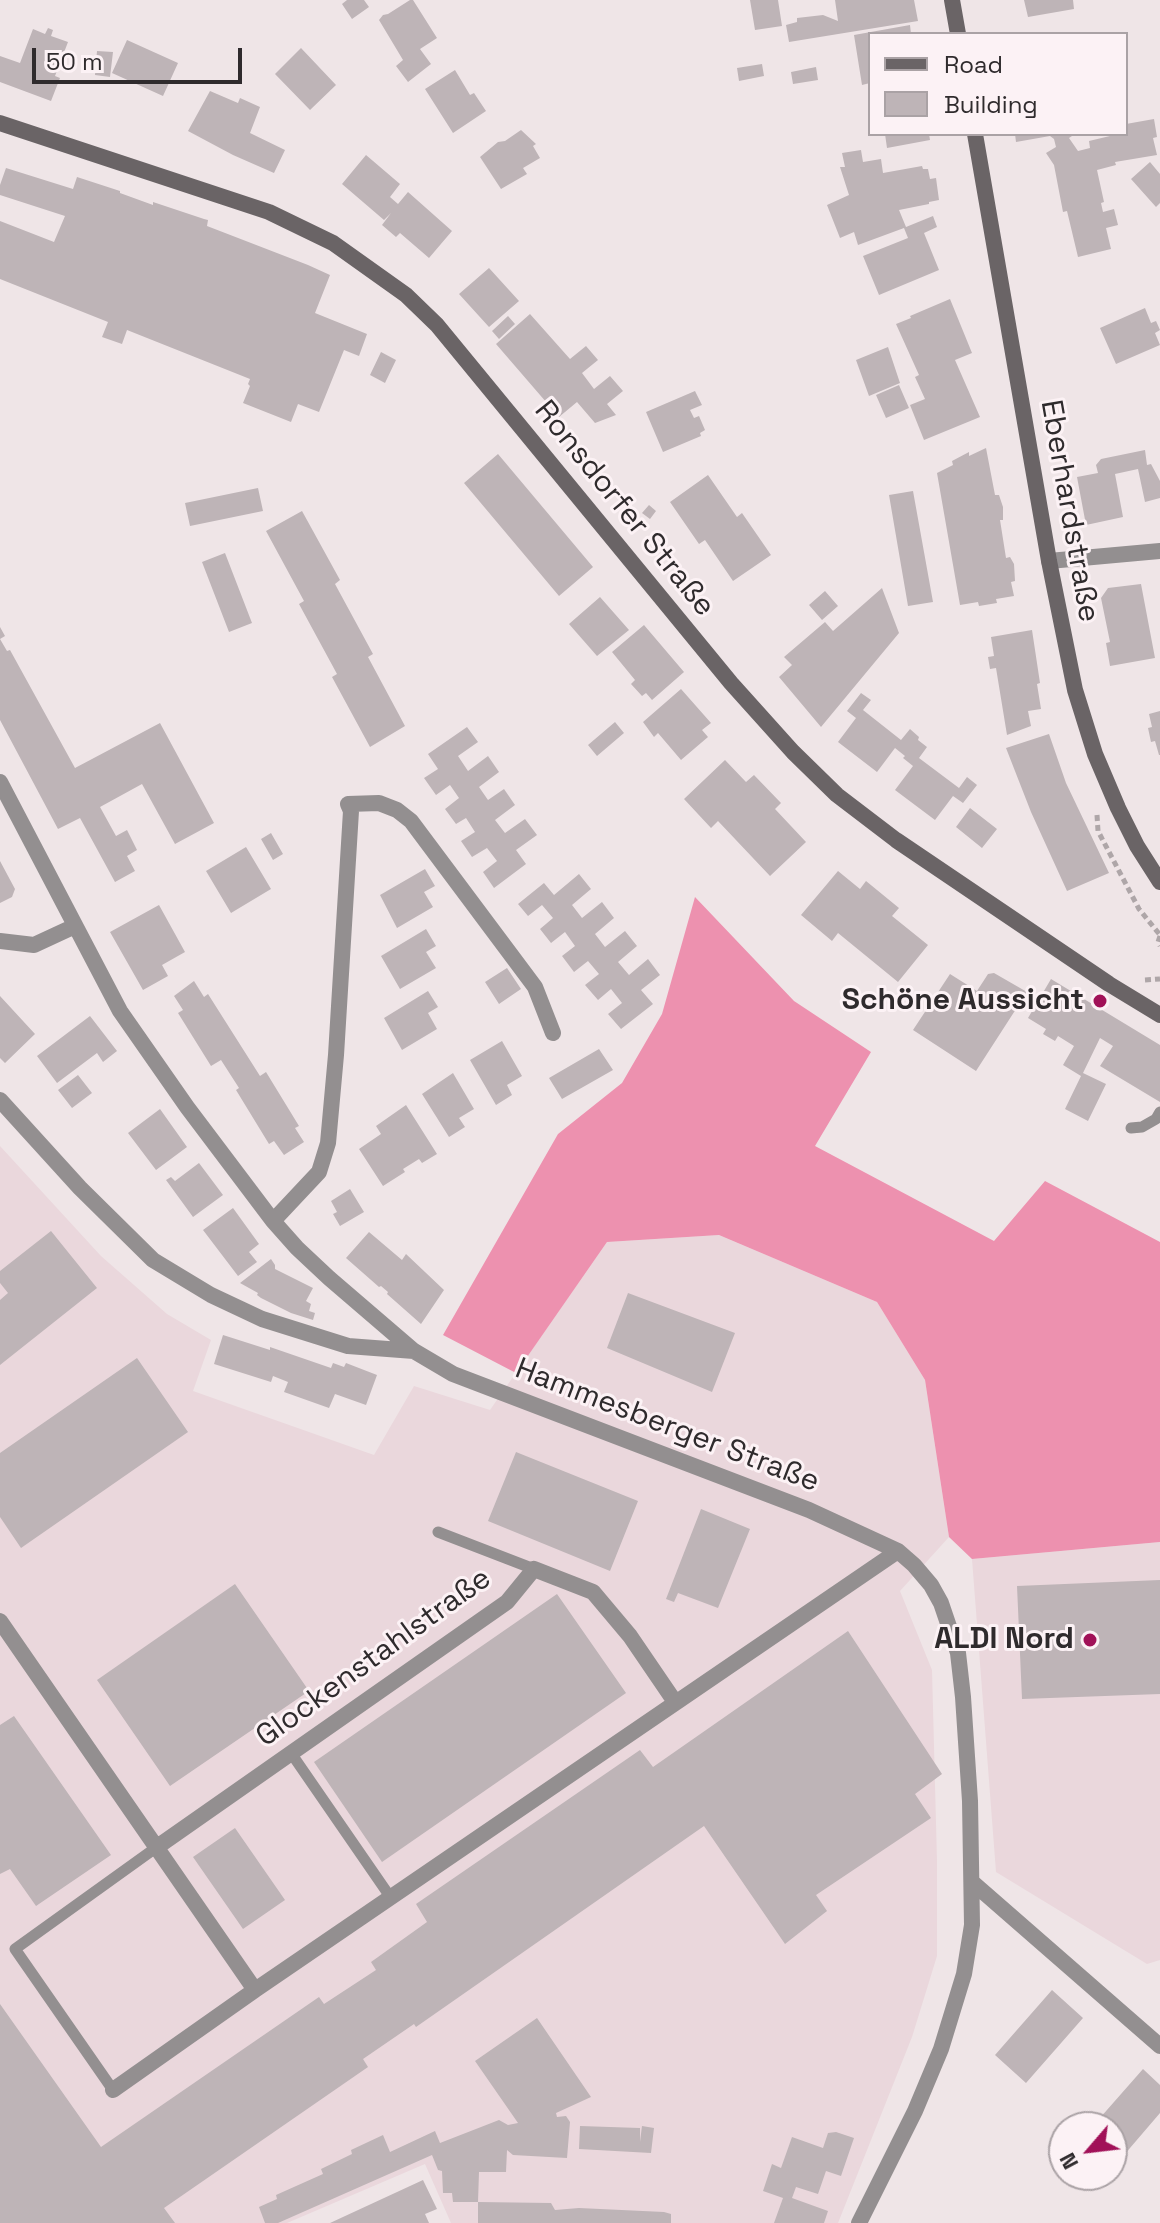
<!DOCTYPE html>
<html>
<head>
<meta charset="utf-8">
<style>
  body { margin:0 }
  #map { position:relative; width:1160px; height:2223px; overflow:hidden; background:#efe5e7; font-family:"Space Grotesk",sans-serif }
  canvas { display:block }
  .legend { position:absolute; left:868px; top:32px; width:260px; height:104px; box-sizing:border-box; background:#fcf2f5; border:2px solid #aaa2a5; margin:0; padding:10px 14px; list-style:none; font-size:24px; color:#2f2b2d }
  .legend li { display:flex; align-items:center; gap:16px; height:40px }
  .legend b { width:40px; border:2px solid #aaa2a5 }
  .north { position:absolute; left:1048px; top:2111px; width:80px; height:80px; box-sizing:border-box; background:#fcf2f5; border:2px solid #aaa2a5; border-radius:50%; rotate:242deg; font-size:22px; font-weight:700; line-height:32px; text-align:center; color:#2f2b2d }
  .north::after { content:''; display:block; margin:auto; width:28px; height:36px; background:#a11158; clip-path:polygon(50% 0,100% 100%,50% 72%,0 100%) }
  .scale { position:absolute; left:32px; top:48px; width:210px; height:36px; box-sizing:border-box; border:4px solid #2f2b2d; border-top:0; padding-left:10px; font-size:24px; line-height:28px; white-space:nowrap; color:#2f2b2d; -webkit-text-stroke:6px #fcf2f5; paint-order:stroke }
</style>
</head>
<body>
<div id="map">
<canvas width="1160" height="2223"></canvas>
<ul class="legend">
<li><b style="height:10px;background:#6a6466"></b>Road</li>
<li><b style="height:22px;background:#beb4b7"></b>Building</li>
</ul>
<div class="north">N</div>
<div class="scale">50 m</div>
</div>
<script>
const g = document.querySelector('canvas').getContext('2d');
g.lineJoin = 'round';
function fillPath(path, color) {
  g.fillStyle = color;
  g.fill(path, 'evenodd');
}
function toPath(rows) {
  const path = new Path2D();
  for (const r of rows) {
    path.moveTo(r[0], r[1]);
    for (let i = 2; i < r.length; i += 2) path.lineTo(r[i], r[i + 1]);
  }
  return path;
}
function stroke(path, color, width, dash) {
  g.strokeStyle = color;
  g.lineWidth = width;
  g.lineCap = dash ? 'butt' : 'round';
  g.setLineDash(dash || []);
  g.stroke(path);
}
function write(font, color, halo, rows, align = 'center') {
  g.font = font + ' "Space Grotesk",sans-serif';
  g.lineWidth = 6;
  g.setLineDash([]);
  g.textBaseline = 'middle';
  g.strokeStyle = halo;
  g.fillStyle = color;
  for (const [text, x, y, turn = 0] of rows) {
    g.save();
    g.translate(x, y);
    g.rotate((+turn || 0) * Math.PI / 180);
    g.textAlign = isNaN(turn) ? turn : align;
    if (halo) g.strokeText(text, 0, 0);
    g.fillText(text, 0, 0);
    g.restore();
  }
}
const built = toPath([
  [0,1146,101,1256,167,1314,211,1340,193,1391,374,1455,414,1386,490,1410,607,1242,719,1235,877,1302,925,1380,949,1537,900,1591,932,1670,937,1861,937,1956,912,2037,838,2223,451,2223,425,2164,287,2223,0,2223],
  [1160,1542,1160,1960,1147,1964,996,1872,972,1559]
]);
const forest = toPath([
  [695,897,794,1001,871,1052,815,1146,994,1241,1045,1181,1160,1242,1160,1542,972,1559,949,1537,925,1380,877,1302,719,1235,607,1242,516,1373,443,1335,558,1134,622,1083,662,1014]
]);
const building = toPath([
  [347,0,364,0,369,7,352,19,342,4],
  [410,0,413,0,437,38,420,49,431,64,408,82,396,66,403,60,379,20,383,15,388,14],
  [750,0,778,0,782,26,755,30],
  [835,0,914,0,918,21,789,42,786,25,797,22,797,18,823,15,838,21],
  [1024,0,1073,0,1074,9,1028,17],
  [910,25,911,34,870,34,870,83,862,85,854,35],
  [48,28,53,30,51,36,68,42,55,76,60,78,51,101,0,82,0,56,20,63,33,29,45,34],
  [127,40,178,63,163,96,112,73],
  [301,48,336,85,310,110,275,74],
  [97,51,113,52,110,77,95,75],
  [762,64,764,76,739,81,737,68],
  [816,67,818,80,793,84,791,72],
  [455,70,470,95,474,93,486,111,453,133,425,89],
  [210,91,238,103,240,98,260,107,250,133,285,150,274,173,233,155,188,131],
  [1154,119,1157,137,1153,138,1157,155,1115,162,1116,165,1097,170,1104,202,1101,203,1103,212,1114,209,1118,225,1106,228,1111,249,1078,257,1067,211,1063,212,1054,165,1046,153,1056,147,1054,139,1050,136,1016,142,1015,134,1075,134,1069,138,1078,151,1090,148,1089,141,1110,136,1109,134,1126,134,1126,124],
  [521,130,536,144,533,146,540,158,523,168,527,174,501,189,480,157,498,142,505,141],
  [885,134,929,134,930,140,887,148],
  [861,150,863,162,881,159,883,173,922,166,923,169,928,169,930,179,936,178,939,200,929,202,929,204,899,210,906,227,933,216,937,227,924,233,939,270,879,295,863,256,908,238,904,228,858,245,854,232,840,238,827,205,849,195,840,167,845,167,842,153],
  [366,155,400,184,390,197,398,204,408,192,452,231,429,258,400,233,396,237,382,225,391,213,384,220,342,184],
  [1150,162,1160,174,1160,203,1156,207,1131,179],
  [6,168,73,189,77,177,120,191,120,193,153,205,153,202,204,219,208,220,207,226,308,265,330,275,315,313,367,334,359,356,344,350,319,412,298,404,291,422,243,403,250,386,248,384,250,379,127,330,122,344,102,337,108,322,0,279,0,221,54,242,65,216,0,195,0,185],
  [489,268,519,301,489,327,459,294],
  [950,299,972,353,955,360,980,417,924,440,910,405,925,399,915,377,919,375,896,324,911,318,910,316],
  [1145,308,1151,323,1156,321,1160,330,1155,333,1160,345,1116,364,1100,328],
  [530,314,570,359,586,346,598,360,582,373,594,389,610,376,623,391,607,404,616,415,595,423,577,402,559,417,496,344],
  [508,316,515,324,499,339,492,331],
  [888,347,900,383,869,396,856,360],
  [381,352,396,360,385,383,370,375],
  [899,385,909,408,886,418,876,395],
  [695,391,702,405,690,410,694,418,699,416,705,430,700,433,701,436,663,452,646,412],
  [986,448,995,495,999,495,1003,507,1003,520,1000,520,1006,558,1010,557,1014,564,1015,581,1011,582,1014,596,996,599,997,603,979,606,978,602,960,605,937,473,953,465,952,461,969,452,969,456],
  [1145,450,1147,465,1151,464,1160,481,1160,498,1145,502,1138,469,1115,474,1123,517,1086,525,1077,477,1098,473,1096,465,1101,459],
  [498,454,593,567,559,596,464,483],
  [708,475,737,517,742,513,771,555,733,581,705,540,699,544,670,502],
  [258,488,263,511,190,526,185,503],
  [913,491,933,602,908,606,889,495],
  [649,505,656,511,650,519,642,513],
  [302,511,340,580,335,584,373,654,368,657,405,726,370,747,332,677,337,674,299,604,304,601,266,531],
  [225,553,252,623,229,632,202,562],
  [1141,584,1155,658,1110,666,1106,643,1110,642,1101,598,1108,588],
  [882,588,899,633,821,727,779,677,792,665,784,657,825,622,833,631],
  [825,591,838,606,822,620,809,605],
  [600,597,629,630,597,656,569,624],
  [644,625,684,672,652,700,646,693,642,696,631,684,635,680,612,652],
  [0,627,5,636,0,639,7,651,10,650,75,768,160,723,214,823,175,844,142,784,100,807,116,836,127,830,137,850,127,856,135,871,115,882,80,818,58,829,0,720],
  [1032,630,1040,683,1037,684,1041,709,1028,711,1031,726,1007,735,996,668,990,669,988,657,994,656,991,637],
  [681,689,711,723,702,730,708,737,681,760,658,733,654,737,643,722],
  [861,693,871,700,863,710,901,740,910,729,919,737,918,740,927,747,919,758,959,788,967,777,977,785,963,803,953,796,935,820,895,790,913,766,903,758,905,756,895,748,877,772,838,742,856,718,847,711],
  [1160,711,1160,755,1159,755,1155,741,1151,742,1148,728,1152,727,1149,714],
  [615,722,624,733,597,756,588,745],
  [467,727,478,742,458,756,468,771,488,756,499,772,479,787,488,800,504,789,515,805,495,820,505,833,525,819,537,835,516,850,526,864,494,888,483,872,497,861,487,848,472,857,461,841,475,832,466,818,456,824,445,809,459,798,450,785,436,795,424,778,438,769,428,754],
  [1049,734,1066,783,1109,873,1067,891,1031,812,1006,748],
  [725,760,746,782,754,775,781,803,775,809,806,842,770,876,718,821,711,828,684,799],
  [970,808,997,829,982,848,956,827],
  [271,833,283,854,273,860,261,839],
  [246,847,271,889,231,913,206,871],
  [0,861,15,889,12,897,0,903],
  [425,869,435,886,424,892,433,907,397,928,380,895],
  [838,871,860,889,866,881,899,908,892,916,928,945,898,982,838,933,832,941,801,915],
  [579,874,591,889,572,905,582,918,602,902,614,918,595,934,605,947,625,931,637,946,618,962,629,975,648,959,660,975,641,990,653,1004,621,1029,608,1014,622,1003,611,989,598,1000,585,985,599,974,588,961,574,972,562,956,575,946,565,932,551,943,540,929,553,918,542,905,528,916,518,904,544,883,554,895],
  [159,905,185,952,162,965,168,976,143,990,110,932],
  [426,929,436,946,426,952,436,968,400,989,381,956],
  [507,968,521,989,499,1004,485,982],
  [994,973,1027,992,976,1071,913,1030,950,974,977,991,988,974],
  [1051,979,1160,1045,1160,1102,1100,1066,1113,1046,1100,1038,1083,1073,1106,1084,1088,1121,1065,1109,1081,1076,1063,1065,1074,1046,1058,1036,1055,1041,1043,1034,1046,1029,1028,1018],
  [194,981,204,997,208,994,260,1076,266,1072,299,1126,295,1128,304,1142,284,1155,274,1141,269,1144,236,1090,239,1088,221,1060,211,1066,178,1013,183,1010,174,996],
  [428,991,438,1007,428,1013,437,1029,402,1050,384,1018],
  [0,996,35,1034,5,1063,0,1058],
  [90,1016,117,1051,103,1062,97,1053,57,1083,37,1056],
  [502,1041,522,1076,507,1085,512,1095,496,1105,470,1060],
  [599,1049,613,1070,562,1099,549,1078],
  [453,1073,474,1109,459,1118,465,1127,449,1137,422,1094],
  [78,1075,92,1093,72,1108,58,1090],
  [406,1105,437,1154,422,1163,419,1159,403,1169,405,1172,383,1186,359,1149,381,1134,376,1126],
  [160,1109,187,1147,156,1170,128,1133],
  [199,1163,223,1195,193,1217,166,1180,171,1177,175,1181],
  [350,1189,364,1212,340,1226,333,1214,337,1212,331,1201],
  [233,1208,259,1244,249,1252,257,1262,238,1276,203,1230],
  [51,1231,97,1288,0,1365,0,1300,8,1293,0,1283,0,1271],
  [369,1232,402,1260,406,1254,444,1290,421,1324,387,1294,388,1292,381,1286,379,1287,346,1258],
  [271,1259,275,1265,275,1269,313,1288,306,1301,311,1304,309,1311,315,1313,313,1320,291,1313,261,1298,257,1295,258,1293,240,1283],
  [628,1293,735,1333,712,1392,607,1348],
  [223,1335,270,1350,270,1347,331,1368,333,1363,344,1367,346,1363,377,1375,366,1405,335,1394,329,1408,284,1392,288,1382,273,1376,271,1382,214,1364],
  [137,1358,188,1432,21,1548,0,1517,0,1453],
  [516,1452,638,1501,610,1571,488,1521],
  [701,1509,750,1529,718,1608,678,1593,674,1602,666,1599],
  [1160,1580,1160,1694,1022,1699,1017,1586],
  [235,1584,309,1691,170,1786,97,1680],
  [557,1594,626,1693,382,1862,314,1762],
  [848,1631,942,1774,915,1794,931,1818,816,1895,827,1911,785,1944,704,1826,416,2027,414,2024,363,2059,368,2067,164,2208,175,2223,0,2223,0,2004,101,2147,319,1997,324,2004,376,1970,371,1962,427,1922,416,1904,640,1750,653,1767],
  [14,1716,111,1855,36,1906,10,1869,0,1874,0,1725],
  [235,1828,285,1900,243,1929,193,1857],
  [1052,1990,1083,2018,1026,2083,995,2055],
  [537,2018,591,2097,556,2113,557,2117,566,2116,570,2122,567,2158,513,2155,507,2150,506,2172,479,2172,478,2202,551,2203,555,2210,579,2208,664,2212,671,2214,671,2223,478,2223,478,2202,453,2202,452,2193,443,2193,442,2171,438,2170,432,2155,278,2223,265,2223,259,2207,277,2199,276,2195,323,2174,321,2169,352,2154,351,2150,383,2135,390,2152,435,2131,440,2143,499,2120,508,2125,518,2123,475,2061],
  [1143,2069,1160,2085,1160,2113,1118,2162,1112,2157,1112,2127,1092,2127],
  [580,2126,640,2128,640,2142,642,2126,654,2128,651,2153,579,2149],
  [836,2132,854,2138,841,2176,826,2171,818,2194,796,2187,792,2198,828,2211,824,2223,774,2223,783,2198,763,2191,772,2164,781,2168,792,2137,823,2148,828,2133],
  [423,2180,437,2209,425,2214,429,2223,330,2223]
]);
const path = toPath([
  [1097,815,1098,831,1139,909,1160,935],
  [1160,936,1158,942,1160,946],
  [1145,980,1160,979]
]);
const lane = toPath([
  [1131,1128,1142,1127,1156,1119,1160,1112],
  [438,1532,534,1569],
  [291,1753,391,1898],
  [113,2090,15,1949,157,1847]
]);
const street = toPath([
  [1049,561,1160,551],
  [0,782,120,1011,187,1107,273,1221,297,1248,329,1278,414,1351,453,1374,809,1510,898,1551,914,1565,931,1585,941,1603,958,1653,963,1697,970,1801,972,1925,964,1974,941,2049,915,2111,859,2223],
  [0,941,34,945,75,926],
  [0,1100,80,1188,153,1260,211,1295,262,1319,348,1346,414,1351],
  [273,1221,319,1172,328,1143,336,1055,351,811,348,804,379,803,397,810,411,821,535,987,553,1033],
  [0,1621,255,1990,898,1551],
  [157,1847,507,1602,534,1569,593,1592,630,1636,675,1702],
  [972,1882,1160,2046],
  [113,2090,255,1990]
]);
const secondary = toPath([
  [952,0,958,34],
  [0,123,269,212,333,243,406,295,437,325,731,683,793,752,837,795,896,840,1109,984,1160,1015],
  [975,134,1049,561,1075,690,1095,754,1118,808,1137,846,1160,882]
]);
const markers = [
  [1100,1001,8,"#a11158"],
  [1090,1640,8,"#a11158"]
];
const streetNames = [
  ["Ronsdorfer Straße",624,509,51],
  ["Eberhardstraße",1069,511,80],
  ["Hammesberger Straße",667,1426,21],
  ["Glockenstahlstraße",374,1658,-36]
];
const poiNames = [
  ["Schöne Aussicht",1084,1001],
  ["ALDI Nord",1074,1640]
];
fillPath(built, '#ead7dc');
fillPath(forest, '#ed91af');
fillPath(building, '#beb4b7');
stroke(path, '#aea6a8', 5, [6, 4]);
stroke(lane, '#938f90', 11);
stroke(street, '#938f90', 16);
stroke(secondary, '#6a6466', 16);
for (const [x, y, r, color] of markers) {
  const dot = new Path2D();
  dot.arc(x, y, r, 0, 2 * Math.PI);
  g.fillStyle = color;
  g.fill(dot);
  stroke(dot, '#fcf2f5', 3);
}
write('30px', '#2f2b2d', '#fcf2f5', streetNames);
write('bold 30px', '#2f2b2d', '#fcf2f5', poiNames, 'right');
</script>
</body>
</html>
